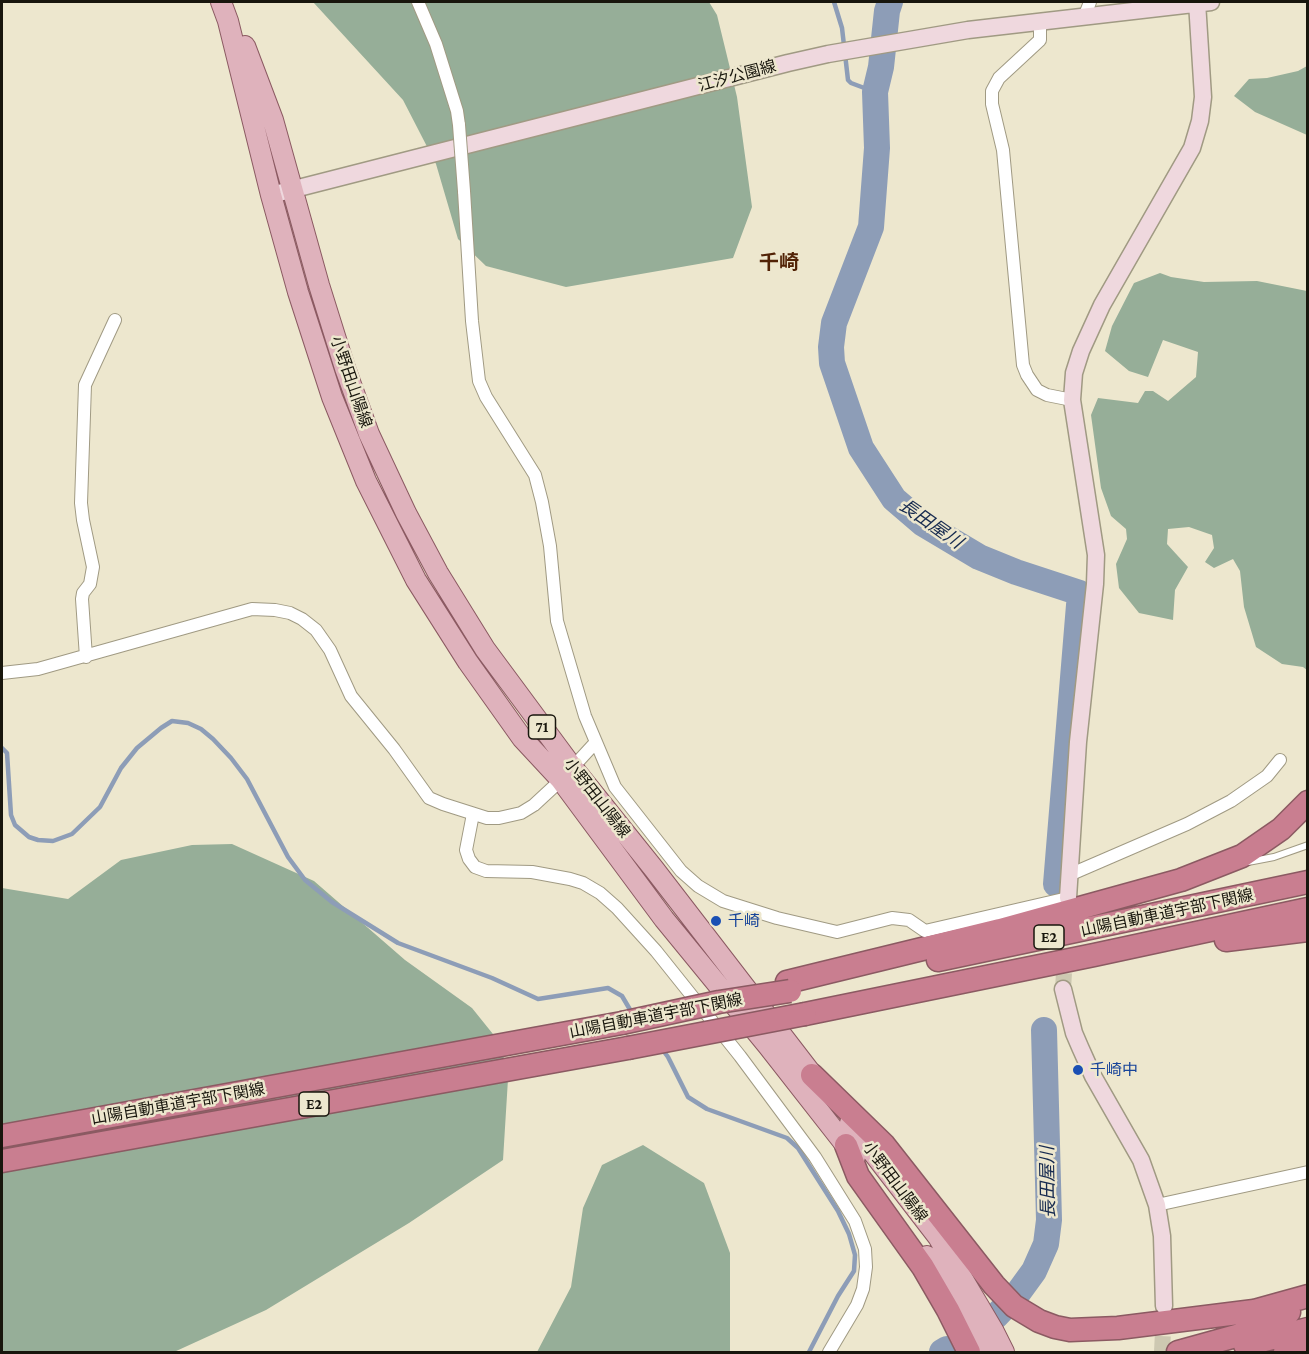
<!DOCTYPE html>
<html>
<head>
<meta charset="utf-8">
<style>
  body { margin:0 }
  #map { position:relative; width:1309px; height:1354px; overflow:hidden; background:#ede7ce; font-family:"Crimson Pro",serif }
  canvas { display:block }
  .frame { position:absolute; inset:0; border:3px solid #18160d; pointer-events:none }
</style>
</head>
<body>
<div id="map">
<canvas width="1309" height="1354"></canvas>
<div class="frame"></div>
</div>
<script>
const g = document.querySelector('canvas').getContext('2d');
g.lineJoin = 'round';
function fillPath(path, color) {
  g.fillStyle = color;
  g.fill(path, 'evenodd');
}
function toPath(rows) {
  const path = new Path2D();
  for (const r of rows) {
    path.moveTo(r[0], r[1]);
    for (let i = 2; i < r.length; i += 2) path.lineTo(r[i], r[i + 1]);
  }
  return path;
}
function stroke(path, color, width, dash) {
  g.strokeStyle = color;
  g.lineWidth = width;
  g.lineCap = dash ? 'butt' : 'round';
  g.setLineDash(dash || []);
  g.stroke(path);
}
function write(font, color, halo, rows, align = 'center') {
  g.font = font + ' "Crimson Pro","Noto Sans JP",serif';
  g.lineWidth = 5;
  g.setLineDash([]);
  g.textBaseline = 'middle';
  g.strokeStyle = halo;
  g.fillStyle = color;
  for (const [text, x, y, turn = 0] of rows) {
    g.save();
    g.translate(x, y);
    g.rotate((+turn || 0) * Math.PI / 180);
    g.textAlign = isNaN(turn) ? turn : align;
    if (halo) g.strokeText(text, 0, 0);
    g.fillText(text, 0, 0);
    g.restore();
  }
}
const forest = toPath([
  [313,2,709,2,717,15,737,97,752,207,733,258,566,287,486,266,458,239,436,164,403,100],
  [1307,66,1307,135,1255,112,1234,96,1249,79,1267,78,1298,71],
  [1160,273,1171,277,1204,282,1257,281,1307,291,1307,670,1303,667,1282,664,1256,647,1244,607,1240,571,1233,559,1214,568,1205,562,1214,548,1212,535,1189,527,1168,529,1167,544,1188,567,1175,590,1173,620,1139,613,1119,588,1116,564,1127,539,1126,529,1111,516,1101,488,1091,415,1098,398,1138,403,1145,391,1153,391,1168,401,1196,377,1198,352,1163,340,1148,377,1129,371,1105,351,1112,326,1134,283],
  [232,844,314,881,405,960,472,1008,501,1044,508,1079,503,1160,409,1223,266,1310,174,1352,2,1352,2,888,68,899,121,860,192,845],
  [643,1145,704,1183,730,1253,730,1352,537,1352,571,1287,583,1208,602,1165]
]);
const stream = toPath([
  [834,2,842,28,848,80,851,83,875,92],
  [2,748,7,753,11,815,15,825,29,837,38,840,53,841,72,834,100,807,121,768,137,748,161,728,172,721,188,723,201,729,213,739,231,758,247,779,288,857,305,880,332,902,398,943,492,978,538,999,608,988,622,996,632,1013],
  [662,1049,668,1057,688,1097,707,1109,787,1138,798,1148,838,1211,849,1234,855,1255,854,1271,838,1296,809,1352]
]);
const river = toPath([
  [890,2,887,11,881,67,875,92,877,148,871,227,834,323,831,347,832,363,861,448,894,499,922,523,979,557,1016,572,1080,593,1056,884],
  [996,1316,1018,1293,1034,1271,1046,1244,1049,1220,1044,1030],
  [942,1352,947,1349]
]);
const secondaryTunnel = toPath([
  [1063,989,1067,924],
  [1162,1352,1164,1311]
]);
const lane = toPath([
  [1248,862,1274,857,1308,845]
]);
const street = toPath([
  [418,2,436,44,457,111,459,125],
  [1085,15,1090,2],
  [1040,20,1040,40,999,78,992,91,992,104,1003,150,1023,365,1027,375,1037,390,1047,395,1072,400],
  [464,191,472,321,479,381,486,397,535,475,542,502,550,546,557,621,585,716,615,787,681,871,698,886,723,901,777,918,837,932,892,918,909,920,925,931,1068,898],
  [86,657,82,599,83,593,90,584,93,567,83,520,81,503,85,385,115,320],
  [2,673,38,669,252,609,275,610,290,613,302,619,316,630,330,650,351,696,394,749,429,798,443,804,487,818,499,818,521,813,534,805,561,780,596,742],
  [473,814,466,850,469,859,475,867,486,871,532,872,570,879,583,883,600,893,617,908,656,951,740,1056,815,1157,855,1221,865,1249,866,1267,863,1289,857,1305,829,1352],
  [1069,875,1187,824,1231,801,1267,776,1280,760],
  [1157,1205,1308,1172]
]);
const secondary = toPath([
  [271,195,788,63,828,54,968,30,1211,2],
  [1068,898,1078,742,1095,584,1096,555,1072,400,1074,373,1081,351,1102,305,1192,148,1200,121,1203,97,1197,2],
  [1063,989,1074,1033,1080,1047,1093,1076,1141,1160,1157,1205,1162,1236,1164,1306]
]);
const primary = toPath([
  [221,2,228,21,271,195,298,292,332,397,366,481,416,580,468,662,522,738,561,780,664,919,768,1046,855,1157],
  [245,46,273,120,319,285,345,368,369,434,406,513,438,573,485,649,573,768,654,869,821,1086],
  [850,1123,938,1237,993,1330,1004,1352],
  [927,1256,952,1292,985,1352]
]);
const highway = toPath([
  [1226,940,1308,930],
  [938,960,1308,882],
  [787,982,1000,930,1181,880,1242,856,1281,829,1308,802],
  [805,1014,1094,955,1308,909],
  [812,1075,884,1145,994,1285,1014,1306,1039,1321,1055,1327,1070,1330,1118,1328,1254,1311,1308,1296],
  [2,1136,622,1023],
  [846,1145,858,1176,923,1267,948,1310,969,1352],
  [2,1161,628,1048],
  [1245,1345,1308,1329],
  [1178,1352,1243,1334,1289,1312],
  [1285,1352,1308,1342]
]);
const streetBridge = toPath([
  [459,125,464,191]
]);
const highwayBridge = toPath([
  [622,1023,719,1002,790,991],
  [628,1048,805,1014]
]);
const markers = [
  [716,921,6,"#1a4fb4"],
  [1078,1070,6,"#1a4fb4"]
];
const shields = [
  [542,727,27],
  [1049,937,30],
  [314,1104,30]
];
const shieldNames = [
  ["71",542,727],
  ["E2",1049,937],
  ["E2",314,1104]
];
const streetNames = [
  ["江汐公園線",737,76,-15],
  ["小野田山陽線",351,382,71],
  ["小野田山陽線",597,798,52],
  ["山陽自動車道宇部下関線",1167,913,-12],
  ["山陽自動車道宇部下関線",656,1016,-11],
  ["山陽自動車道宇部下関線",178,1104,-10],
  ["小野田山陽線",895,1182,53]
];
const transitNames = [
  ["千崎",728,921],
  ["千崎中",1090,1070]
];
const waterNames = [
  ["長田屋川",931,524,35],
  ["長田屋川",1048,1182,-91]
];
const quarterNames = [
  ["千崎",779,263]
];
fillPath(forest, '#96ae98');
stroke(stream, '#8d9db7', 4.5);
stroke(river, '#8d9db7', 26);
stroke(secondaryTunnel, '#cdc8b1', 16, [16, 8]);
stroke(lane, '#a09a83', 8);
stroke(street, '#a09a83', 14);
stroke(secondary, '#a09a83', 19);
stroke(primary, '#8b5a62', 22);
stroke(highway, '#8b5a62', 25);
stroke(lane, '#fff', 6);
stroke(street, '#fff', 12);
stroke(secondary, '#efd8de', 16);
stroke(primary, '#dfb2bc', 20);
stroke(highway, '#c97e90', 22);
stroke(streetBridge, '#a09a83', 14, []);
stroke(highwayBridge, '#8b5a62', 25, []);
stroke(streetBridge, '#fff', 12);
stroke(highwayBridge, '#c97e90', 22);
for (const [x, y, r, color] of markers) {
  const dot = new Path2D();
  dot.arc(x, y, r, 0, 2 * Math.PI);
  g.fillStyle = color;
  g.fill(dot);
  stroke(dot, '#ede7ce', 2);
}
for (const [x, y, w] of shields) {
  const box = new Path2D();
  box.roundRect(x - w / 2, y - 12, w, 24, 4.5);
  g.fillStyle = '#ede7ce';
  g.fill(box);
  stroke(box, '#18160d', 1.5);
}
write('bold 15px', '#18160d', null, shieldNames);
write('16px', '#18160d', '#ede7ce', streetNames);
write('16px', '#164399', '#ede7ce', transitNames, 'left');
write('italic 18px', '#162a4f', '#ede7ce', waterNames);
write('bold 20px', '#512205', '#ede7ce', quarterNames);
</script>
</body>
</html>
